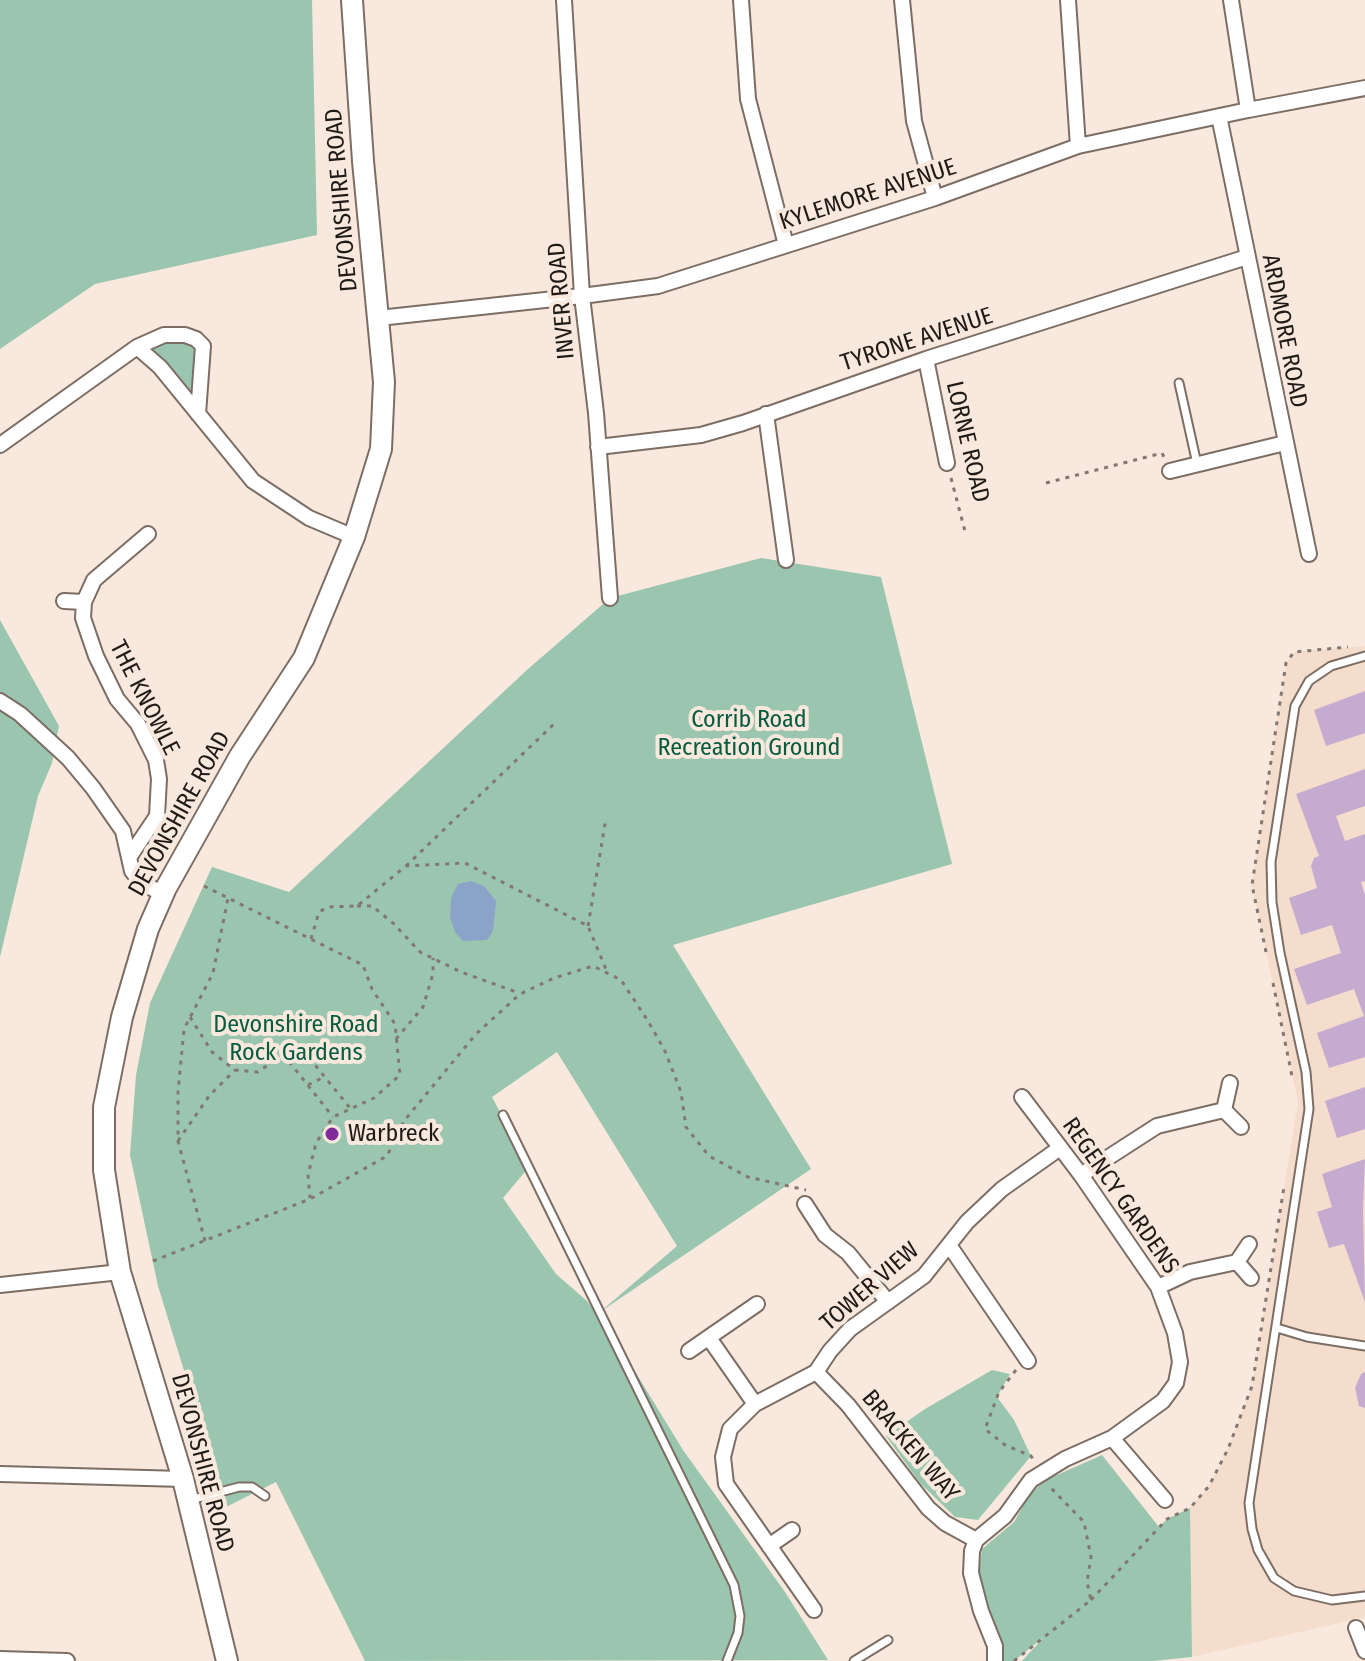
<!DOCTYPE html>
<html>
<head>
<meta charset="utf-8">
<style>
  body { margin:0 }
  canvas { display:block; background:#f8e8dd }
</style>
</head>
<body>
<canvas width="1365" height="1661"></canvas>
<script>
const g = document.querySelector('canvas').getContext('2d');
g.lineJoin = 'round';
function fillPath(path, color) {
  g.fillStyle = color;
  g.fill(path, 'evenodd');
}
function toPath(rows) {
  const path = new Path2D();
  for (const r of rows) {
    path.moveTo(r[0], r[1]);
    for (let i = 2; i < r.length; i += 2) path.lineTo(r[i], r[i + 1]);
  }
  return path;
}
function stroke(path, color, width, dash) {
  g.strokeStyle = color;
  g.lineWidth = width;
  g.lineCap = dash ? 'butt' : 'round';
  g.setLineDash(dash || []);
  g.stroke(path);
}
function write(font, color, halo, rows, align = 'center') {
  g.font = font + ' "Fira Sans Condensed",sans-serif';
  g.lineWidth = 8;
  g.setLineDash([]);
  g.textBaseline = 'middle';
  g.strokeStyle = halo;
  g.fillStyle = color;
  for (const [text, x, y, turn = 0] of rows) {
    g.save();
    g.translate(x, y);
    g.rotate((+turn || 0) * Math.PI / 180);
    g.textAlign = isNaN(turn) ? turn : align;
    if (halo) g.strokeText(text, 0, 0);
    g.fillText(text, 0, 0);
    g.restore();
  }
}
const built = toPath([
  [1365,646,1365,1617,1192,1657,1190,1508,1209,1486,1228,1449,1252,1386,1298,1102,1252,885,1286,663,1294,652]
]);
const green = toPath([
  [0,0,312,0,317,235,95,284,0,349],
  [164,335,196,339,198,414,137,347],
  [761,558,881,577,952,864,673,945,811,1169,600,1312,677,1246,557,1052,492,1097,529,1167,503,1198,556,1274,587,1301,626,1357,683,1450,785,1592,828,1660,365,1661,276,1482,226,1507,158,1286,130,1155,136,1075,150,1003,212,867,289,892,528,669,610,598],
  [0,620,59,726,52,763,38,796,0,957],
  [992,1370,1010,1374,997,1397,1014,1420,1031,1456,978,1520,955,1517,920,1483,886,1436,925,1409],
  [1102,1455,1159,1527,1167,1519,1190,1508,1192,1657,1153,1661,1022,1661,1044,1637,1014,1661,1001,1661,1001,1641,981,1592,979,1570,982,1549,1014,1522,1031,1492,1048,1479]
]);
const water = toPath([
  [471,881,484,886,496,901,493,931,487,940,463,941,455,932,450,917,451,898,458,884]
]);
const building = toPath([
  [1365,691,1365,733,1326,746,1314,710],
  [1365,769,1365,806,1336,816,1345,841,1365,834,1365,881,1361,882,1365,895,1365,1057,1329,1068,1317,1033,1364,1016,1354,989,1307,1005,1294,969,1341,953,1332,925,1301,935,1289,898,1317,888,1311,866,1314,858,1319,856,1296,794],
  [1365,1087,1365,1129,1337,1138,1325,1101],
  [1365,1159,1363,1209,1365,1302,1344,1244,1329,1248,1317,1212,1332,1207,1322,1174],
  [1365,1372,1365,1408,1359,1406,1355,1388,1361,1374]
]);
const path = toPath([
  [951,478,966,535],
  [1046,483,1162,453,1164,457],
  [406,866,556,722],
  [204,886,363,965,372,989,395,1024,400,1075,374,1098,333,1117,316,1143,308,1175,310,1198],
  [357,906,372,906,394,924,420,952,461,972,519,993],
  [588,926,606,818],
  [311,939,319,912,328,907,357,906,406,866,465,863,588,926,608,974],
  [1266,952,1252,885,1286,663,1294,652,1348,647],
  [1273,983,1293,1081],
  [190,1017,212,1052,235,1070,258,1072,298,1044,350,1108],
  [396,1039,423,1007,433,974,433,958],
  [283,1054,333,1117],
  [308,1085,324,1077],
  [178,1141,209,1096,235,1070],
  [205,1241,178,1141,178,1092,184,1029,213,973,228,898],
  [153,1261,310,1199,387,1156,404,1121,476,1034,520,994,554,978,593,966,621,980,648,1021,665,1051,681,1092,686,1127,709,1156,748,1177,806,1190],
  [1016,1370,999,1392,985,1429,1005,1445,1031,1456,1035,1462],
  [1091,1600,1167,1519,1190,1508,1209,1486,1228,1449,1252,1386,1284,1187],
  [1014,1661,1091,1600,1087,1582,1091,1557,1084,1522,1049,1486]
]);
const service = toPath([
  [1179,383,1197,464],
  [1365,656,1331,666,1309,681,1295,706,1271,862,1272,902,1280,953,1306,1072,1309,1109,1249,1503,1252,1529,1258,1550,1274,1578,1294,1591,1332,1600,1365,1596],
  [503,1115,734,1585,740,1616,738,1633,727,1661],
  [1277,1328,1307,1337,1365,1346],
  [190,1500,239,1487,252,1487,265,1496],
  [854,1661,888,1640]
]);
const minor = toPath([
  [564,0,582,296,596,413,610,598],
  [741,0,748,99,786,245],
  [902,0,914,121,935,198],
  [1068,0,1078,146],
  [1231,0,1248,110],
  [1219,116,1309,554],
  [379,318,582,296,658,286,935,198,1078,146,1248,110,1365,88],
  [137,347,164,335,185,335,196,339,203,346,198,414],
  [926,359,947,463],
  [766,414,786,560],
  [0,445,137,347,160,367,253,481,309,518,354,537],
  [598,447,701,435,743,423,926,359,1247,257],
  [1170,471,1285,443],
  [64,601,84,602],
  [0,701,20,714,68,758,93,788,123,831,132,871,139,880,163,895],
  [130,856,157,816,159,779,156,760,138,724,117,699,96,656,83,618,84,602,94,580,148,534],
  [1224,1110,1241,1127],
  [1081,1175,1157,1126,1224,1110,1230,1083],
  [805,1204,825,1235,848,1253,888,1302],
  [949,1245,1028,1361],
  [1237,1262,1251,1278],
  [0,1285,120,1272],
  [1158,1287,1190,1272,1237,1262,1249,1244],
  [709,1338,755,1404],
  [689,1351,757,1304],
  [816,1372,848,1405,928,1508,945,1523,976,1540],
  [1112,1438,1165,1500],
  [0,1474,183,1479],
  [769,1546,792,1530],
  [814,1610,726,1484,723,1457,730,1429,755,1404,816,1372,830,1351,850,1329,924,1276,967,1222,1002,1189,1060,1148],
  [1356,1628,1365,1651],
  [0,1659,67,1661],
  [995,1661,995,1646,981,1611,971,1573,972,1551,976,1540,1005,1516,1031,1480,1065,1459,1112,1438,1163,1401,1176,1383,1180,1362,1175,1333,1158,1287,1081,1175,1022,1097]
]);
const secondary = toPath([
  [227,1661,183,1479,120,1272,104,1170,104,1107,122,1017,148,929,166,888,240,756,304,658,354,537,381,449,384,382,363,161,352,0]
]);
const markers = [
  [332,1134,8,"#802b99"]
];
const streetNames = [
  ["KYLEMORE AVENUE",868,195,-18],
  ["DEVONSHIRE ROAD",342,200,-95],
  ["INVER ROAD",562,301,-95],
  ["ARDMORE ROAD",1284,331,79],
  ["TYRONE AVENUE",917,340,-18],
  ["LORNE ROAD",967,442,77],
  ["THE KNOWLE",144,698,63],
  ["DEVONSHIRE ROAD",180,814,-61],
  ["REGENCY GARDENS",1120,1196,55],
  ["TOWER VIEW",870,1287,-41],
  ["BRACKEN WAY",910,1446,50],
  ["DEVONSHIRE ROAD",202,1463,75]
];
const parkNames = [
  ["Corrib Road",749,720],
  ["Recreation Ground",749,748],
  ["Devonshire Road",296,1025],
  ["Rock Gardens",296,1053]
];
const poiNames = [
  ["Warbreck",348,1134]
];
fillPath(built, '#f4ddcd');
fillPath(green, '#9ac6af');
fillPath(water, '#8ba3c8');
fillPath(building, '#c6abd0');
stroke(service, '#7c6e64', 11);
stroke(minor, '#7c6e64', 18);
stroke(secondary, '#7c6e64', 24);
stroke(path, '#837871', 3, [4, 6]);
stroke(service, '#fff', 7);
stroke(minor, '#fff', 14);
stroke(secondary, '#fff', 20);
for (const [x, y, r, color] of markers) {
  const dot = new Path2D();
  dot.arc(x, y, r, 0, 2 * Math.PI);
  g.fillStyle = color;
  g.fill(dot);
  stroke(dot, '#f8e8dd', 3);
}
write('24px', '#201a16', '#f8e8dd', streetNames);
write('24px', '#065c3e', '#f8e8dd', parkNames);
write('24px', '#201a16', '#f8e8dd', poiNames, 'left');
</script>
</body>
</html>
